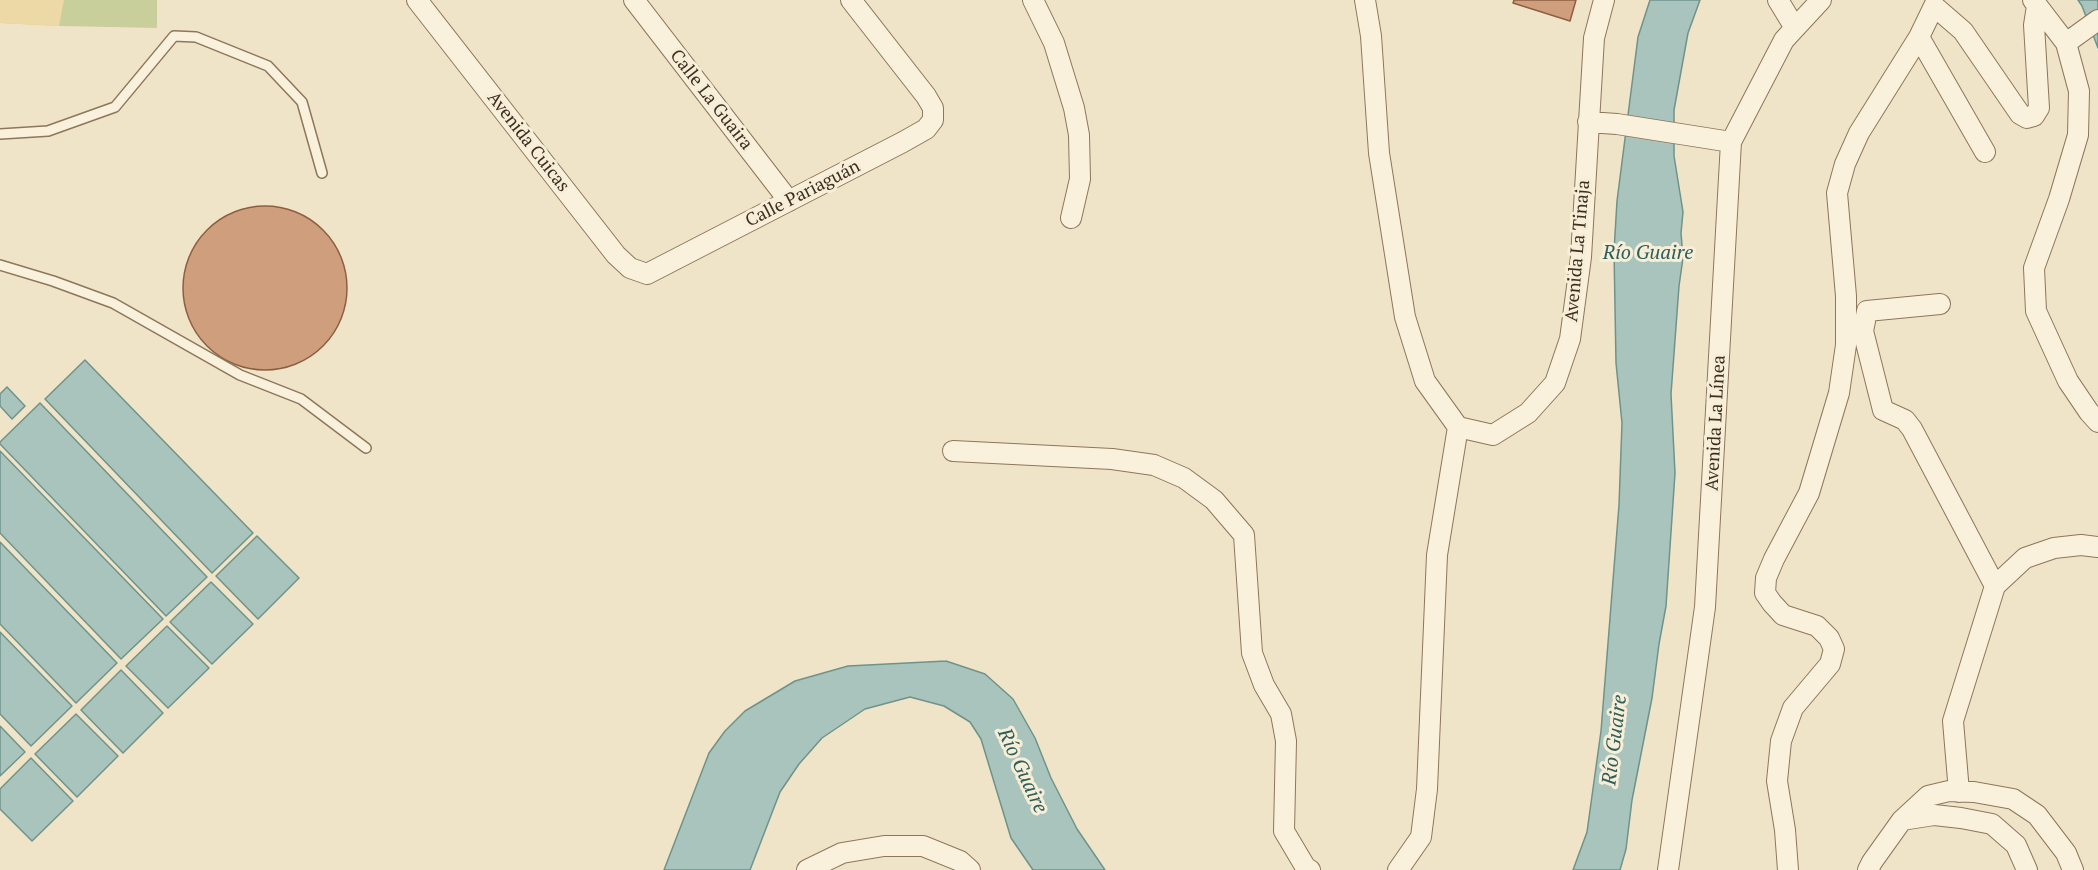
<!DOCTYPE html>
<html>
<head>
<meta charset="utf-8">
<style>
  body { margin:0 }
  canvas { display:block; background:#f0e4c8 }
</style>
</head>
<body>
<canvas width="2098" height="870"></canvas>
<script>
const g = document.querySelector('canvas').getContext('2d');
g.lineJoin = 'round';
function fillPath(path, color) {
  g.fillStyle = color;
  g.fill(path, 'evenodd');
}
function toPath(rows) {
  const path = new Path2D();
  for (const r of rows) {
    if (r.length === 3) {
      path.moveTo(r[0] + r[2], r[1]);
      path.arc(r[0], r[1], r[2], 0, 2 * Math.PI);
      continue;
    }
    path.moveTo(r[0], r[1]);
    for (let i = 2; i < r.length; i += 2) path.lineTo(r[i], r[i + 1]);
  }
  return path;
}
function stroke(path, color, width, dash) {
  g.strokeStyle = color;
  g.lineWidth = width;
  g.lineCap = dash ? 'butt' : 'round';
  g.setLineDash(dash || []);
  g.stroke(path);
}
function write(font, color, halo, rows, align = 'center') {
  g.font = font + ' "PT Serif",serif';
  g.lineWidth = 6;
  g.setLineDash([]);
  g.textBaseline = 'middle';
  g.strokeStyle = halo;
  g.fillStyle = color;
  for (const [text, x, y, turn = 0] of rows) {
    g.save();
    g.translate(x, y);
    g.rotate((+turn || 0) * Math.PI / 180);
    g.textAlign = isNaN(turn) ? turn : align;
    if (halo) g.strokeText(text, 0, 0);
    g.fillText(text, 0, 0);
    g.restore();
  }
}
const green = toPath([
  [0,0,157,0,157,28,59,26,0,23]
]);
const sand = toPath([
  [0,0,64,0,59,26,0,23]
]);
const water = toPath([
  [1650,0,1700,0,1688,33,1674,110,1674,156,1683,212,1681,233,1683,258,1679,286,1671,394,1675,473,1666,606,1659,644,1652,698,1632,800,1626,849,1620,870,1573,870,1587,832,1601,731,1619,505,1622,423,1616,363,1614,251,1617,201,1638,37,1650,0],
  [2078,0,2098,0,2098,48,2082,6,2078,0],
  [85,360,253,533,212,573,45,399,85,360],
  [7,387,25,406,12,419,0,406,0,394,7,387],
  [40,403,207,577,166,616,0,444,0,442,40,403],
  [0,451,163,619,121,659,0,533,0,451],
  [257,536,299,578,258,619,216,576,257,536],
  [0,542,117,663,76,703,0,624,0,542],
  [211,582,253,624,212,664,170,622,211,582],
  [167,626,209,668,168,708,126,666,167,626],
  [0,632,72,706,31,746,0,714,0,632],
  [946,661,985,674,1013,699,1035,738,1051,778,1077,829,1105,870,1033,870,1011,838,981,739,970,722,944,706,910,697,865,709,822,738,799,764,780,792,750,870,664,870,709,753,725,731,745,711,795,681,848,666,946,661],
  [121,670,163,713,123,753,81,710,121,670],
  [76,714,118,756,77,797,35,754,76,714],
  [0,726,25,752,0,776,0,726],
  [31,758,73,801,32,841,0,809,0,789,31,758]
]);
const building = toPath([
  [1514,0,1576,0,1570,21,1513,3,1514,0],
  [265,288,82]
]);
const service = toPath([
  [0,134,48,131,115,107,174,36,196,37,268,66,302,102,322,173],
  [0,265,53,281,113,303,240,375,301,399,366,448]
]);
const minor = toPath([
  [417,0,616,255,630,268,647,274,903,142,926,129,933,120,933,108,926,96,851,0],
  [634,0,789,201],
  [1033,0,1054,43,1074,108,1079,135,1080,179,1071,218],
  [1365,0,1371,36,1379,153,1405,317,1425,381,1458,427,1437,555,1427,789,1421,837,1398,870],
  [1778,0,1795,28],
  [2033,0,2066,43,2079,91,2078,135,2059,199,2034,268,2036,311,2068,381,2089,412,2098,422],
  [1919,37,1985,152],
  [2066,43,2098,20],
  [1588,122,1617,124,1731,142],
  [1940,304,1867,311,1863,331,1883,410,1905,420,1912,429,1995,586],
  [1458,427,1493,435,1528,413,1555,383,1570,339,1581,257,1594,38,1604,0],
  [953,451,1112,459,1154,465,1184,478,1214,500,1244,535,1252,653,1264,685,1281,714,1286,741,1284,831,1306,868,1310,870],
  [1959,792,1953,721,1995,586,2025,558,2054,548,2081,545,2098,547],
  [1902,820,1934,815,1961,818,1992,824,2016,845,2027,870],
  [807,870,842,853,884,846,923,846,960,861,970,870],
  [1668,870,1705,607,1731,142,1784,40,1821,0],
  [1788,870,1785,830,1777,781,1781,741,1793,708,1830,664,1834,649,1829,638,1817,626,1783,615,1772,603,1765,593,1766,578,1774,559,1809,493,1839,393,1846,345,1846,296,1837,193,1845,164,1859,133,1919,37,1934,6,1963,31,2020,114,2027,118,2034,116,2039,108,2034,25,2037,6],
  [1868,870,1872,862,1902,820,1928,796,1949,791,1974,792,2013,799,2037,815,2066,853,2073,870]
]);
const streetNames = [
  ["Calle La Guaira",711,100,52],
  ["Avenida Cuicas",528,142,52],
  ["Calle Pariaguán",803,194,-27],
  ["Avenida La Tinaja",1578,251,-85],
  ["Avenida La Línea",1716,423,-87]
];
const waterNames = [
  ["Río Guaire",1648,253],
  ["Río Guaire",1615,740,-83],
  ["Río Guaire",1022,771,65]
];
fillPath(green, '#c9cf9b');
fillPath(sand, '#ecd9a5');
fillPath(water, '#a9c4bc');
stroke(water, '#6f938a', 1.5);
fillPath(building, '#cf9f7d');
stroke(building, '#8d5f41', 1.5);
stroke(service, '#8d765c', 12);
stroke(minor, '#8d765c', 22);
stroke(service, '#faf1dc', 9);
stroke(minor, '#faf1dc', 20);
write('18px', '#3d2e20', '#f7eed8', streetNames);
write('italic 20px', '#2f5d5a', '#f7eed8', waterNames);
</script>
</body>
</html>
